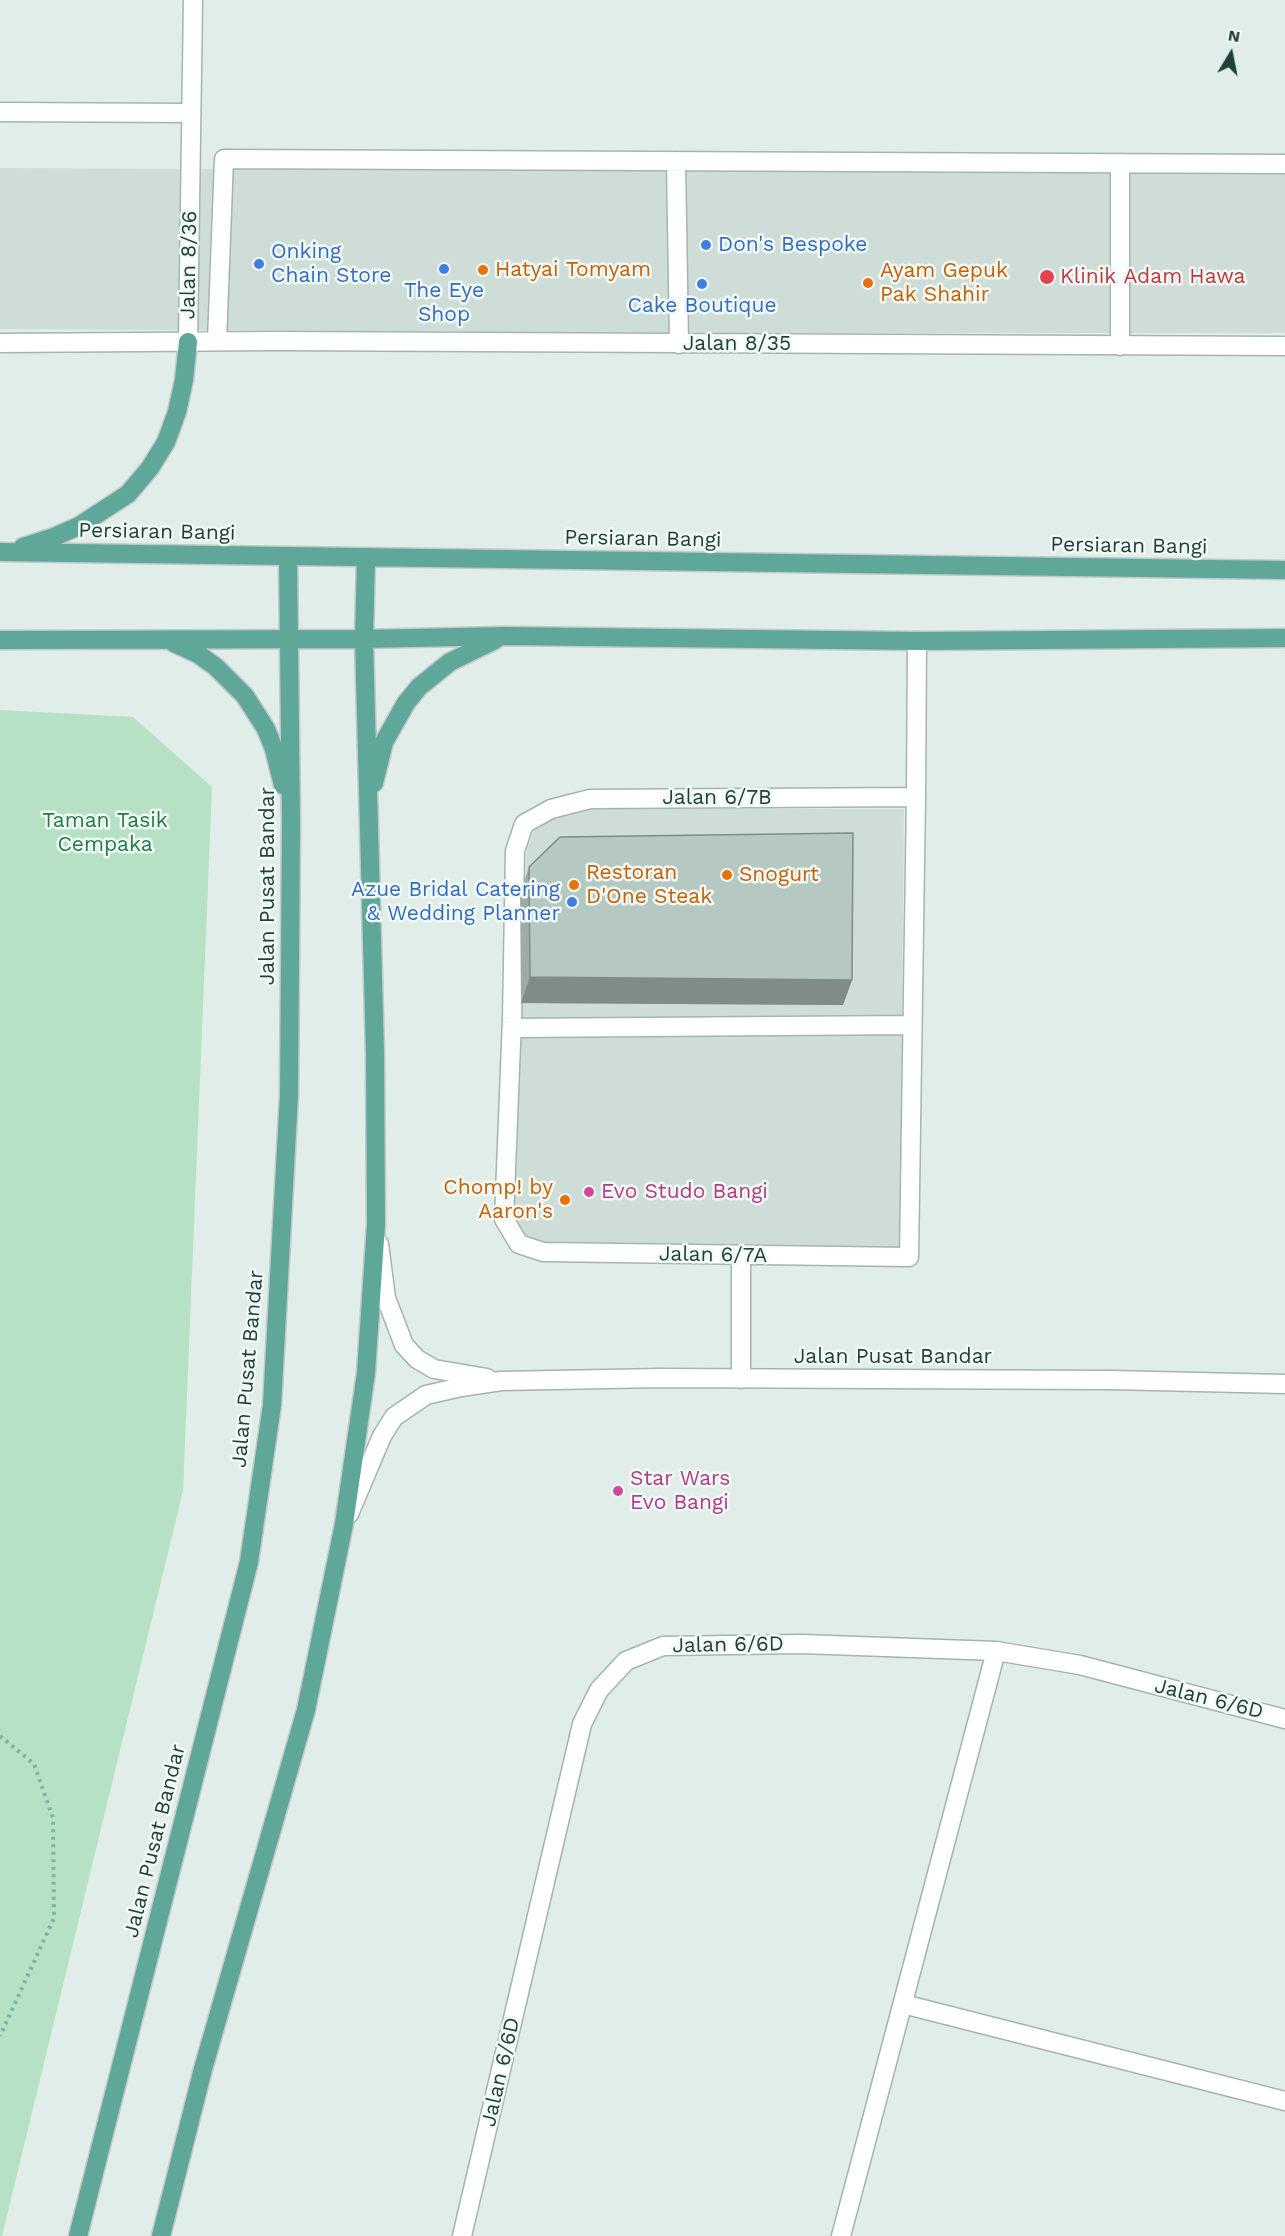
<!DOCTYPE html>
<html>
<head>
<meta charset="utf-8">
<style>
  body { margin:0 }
  #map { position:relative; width:1285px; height:2236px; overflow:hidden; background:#e0ede8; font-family:"Work Sans",sans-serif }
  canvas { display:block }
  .north { position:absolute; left:1201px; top:24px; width:60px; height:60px; -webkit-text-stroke:4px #f1f9f5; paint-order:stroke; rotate:10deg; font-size:16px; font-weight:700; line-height:24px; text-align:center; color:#1f3f38 }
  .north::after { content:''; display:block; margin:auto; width:21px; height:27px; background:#1f3f38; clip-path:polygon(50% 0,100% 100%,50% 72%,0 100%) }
</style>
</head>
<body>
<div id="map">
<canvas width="1285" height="2236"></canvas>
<div class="north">N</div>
</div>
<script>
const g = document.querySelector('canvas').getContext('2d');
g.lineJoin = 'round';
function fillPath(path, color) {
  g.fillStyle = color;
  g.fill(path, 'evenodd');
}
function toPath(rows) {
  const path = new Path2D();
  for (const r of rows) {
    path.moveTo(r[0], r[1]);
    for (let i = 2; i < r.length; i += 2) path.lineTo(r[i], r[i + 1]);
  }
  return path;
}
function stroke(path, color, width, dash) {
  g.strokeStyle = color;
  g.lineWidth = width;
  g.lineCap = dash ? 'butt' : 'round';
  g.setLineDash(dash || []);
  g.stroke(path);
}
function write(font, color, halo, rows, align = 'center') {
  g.font = font + ' "Work Sans",sans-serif';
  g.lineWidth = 5;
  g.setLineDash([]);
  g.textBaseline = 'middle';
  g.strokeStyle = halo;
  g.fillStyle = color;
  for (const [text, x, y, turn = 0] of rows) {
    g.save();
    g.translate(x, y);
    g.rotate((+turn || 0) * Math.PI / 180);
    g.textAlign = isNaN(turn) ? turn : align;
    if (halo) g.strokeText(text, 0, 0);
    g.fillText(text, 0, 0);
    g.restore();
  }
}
const built = toPath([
  [0,168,1285,174,1285,333,717,333,0,329],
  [591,809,904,809,900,1247,547,1245,521,1234,513,1218,527,850,535,829,553,819]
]);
const green = toPath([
  [0,710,133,717,212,787,183,1491,2,2236,0,2236]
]);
const path = toPath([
  [0,1736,34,1764,53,1818,54,1918,0,2036]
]);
const minor = toPath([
  [0,112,191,113],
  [676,161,679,344],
  [1120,163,1120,346],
  [217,341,224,159,1285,164],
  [188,342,193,0],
  [0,343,277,341,1285,346],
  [916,797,590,799,551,809,524,824,515,851,512,1019,504,1219,519,1244,543,1252,909,1257,916,797,917,641],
  [512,1028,912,1025],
  [379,1244,386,1298,404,1345,417,1359,434,1369,487,1378],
  [741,1379,741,1256],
  [349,1514,382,1436,394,1417,426,1395,461,1387,501,1381,660,1378,1110,1380,1285,1384],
  [903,2004,1285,2101],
  [462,2236,582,1724,599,1690,626,1661,663,1646,802,1644,996,1651,1080,1665,1285,1719],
  [841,2236,996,1651]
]);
const major = toPath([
  [23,547,54,537,79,526,128,494,150,468,166,442,177,412,184,380,188,342],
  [0,552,1285,570],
  [0,640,364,639,505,636,917,641,1285,638],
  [174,643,198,654,216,667,245,696,266,729,274,749,283,785],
  [374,783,384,742,406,703,419,687,450,662,495,640],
  [78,2236,249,1562,272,1405,289,1095,291,822,288,556],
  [161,2236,203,2069,306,1710,344,1524,366,1373,376,1224,375,1054,364,639,366,557]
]);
const wall = toPath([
  [529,867,852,980,843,1005,521,1003,520,892]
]);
const shadedWall = toPath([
  [530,977,852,980,843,1005,521,1003]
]);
const building = toPath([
  [853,833,852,980,530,977,529,867,560,837,853,833]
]);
const markers = [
  [706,245,6,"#3f7fe0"],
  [259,264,6,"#3f7fe0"],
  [444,269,6,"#3f7fe0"],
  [483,270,6,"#e8710a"],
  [1047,277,8,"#e0444e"],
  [868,283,6,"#e8710a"],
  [702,284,6,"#3f7fe0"],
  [727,875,6,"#e8710a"],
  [574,885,6,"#e8710a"],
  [572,902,6,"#3f7fe0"],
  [589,1192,6,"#d1479c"],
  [565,1200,6,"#e8710a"],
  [618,1491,6,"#d1479c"]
];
const shopNames = [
  ["Don's Bespoke",718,245],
  ["Onking",271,252],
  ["Chain Store",271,276],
  ["The Eye",444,291,"center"],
  ["Shop",444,315,"center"],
  ["Cake Boutique",702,306,"center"],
  ["Azue Bridal Catering",560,890,"right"],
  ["& Wedding Planner",560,914,"right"]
];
const streetNames = [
  ["Jalan 8/36",189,265,-89],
  ["Jalan 8/35",737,344],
  ["Persiaran Bangi",157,532,1],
  ["Persiaran Bangi",643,539,1],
  ["Persiaran Bangi",1129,546,1],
  ["Jalan 6/7B",717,798],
  ["Jalan Pusat Bandar",268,886,-90],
  ["Jalan 6/7A",713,1255,1],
  ["Jalan Pusat Bandar",893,1357],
  ["Jalan Pusat Bandar",248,1369,-85],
  ["Jalan 6/6D",728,1645,-1],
  ["Jalan 6/6D",1209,1699,14],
  ["Jalan Pusat Bandar",155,1841,-76],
  ["Jalan 6/6D",501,2072,-77]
];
const foodNames = [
  ["Hatyai Tomyam",495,270],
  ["Ayam Gepuk",880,271],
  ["Pak Shahir",880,295],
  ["Restoran",586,873],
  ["D'One Steak",586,897],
  ["Snogurt",739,875],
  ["Chomp! by",553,1188,"right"],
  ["Aaron's",553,1212,"right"]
];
const healthNames = [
  ["Klinik Adam Hawa",1060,277]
];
const parkNames = [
  ["Taman Tasik",105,821],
  ["Cempaka",105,845]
];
const hotelNames = [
  ["Evo Studo Bangi",601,1192],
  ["Star Wars",630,1479],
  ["Evo Bangi",630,1503]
];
fillPath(built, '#ceddd7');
fillPath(green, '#b6e1c4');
stroke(minor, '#a2b5b0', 21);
stroke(major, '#c0c9c7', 21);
stroke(path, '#7db4a6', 4, [3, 4.5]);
stroke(minor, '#fff', 18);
stroke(major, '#5fa799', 18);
fillPath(wall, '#9caca6');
fillPath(shadedWall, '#7f8c87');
fillPath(building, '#b5c8c1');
stroke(building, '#7f8c87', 1.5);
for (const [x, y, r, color] of markers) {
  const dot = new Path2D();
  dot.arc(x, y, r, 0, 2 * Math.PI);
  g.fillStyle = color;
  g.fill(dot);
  stroke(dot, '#f1f9f5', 2);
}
write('21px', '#366cbe', '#f1f9f5', shopNames, 'left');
write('21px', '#1f3f38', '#f1f9f5', streetNames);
write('21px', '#c56008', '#f1f9f5', foodNames, 'left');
write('21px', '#be3a42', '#f1f9f5', healthNames, 'left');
write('21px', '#247b4a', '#f1f9f5', parkNames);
write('21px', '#b23c85', '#f1f9f5', hotelNames, 'left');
</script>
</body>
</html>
